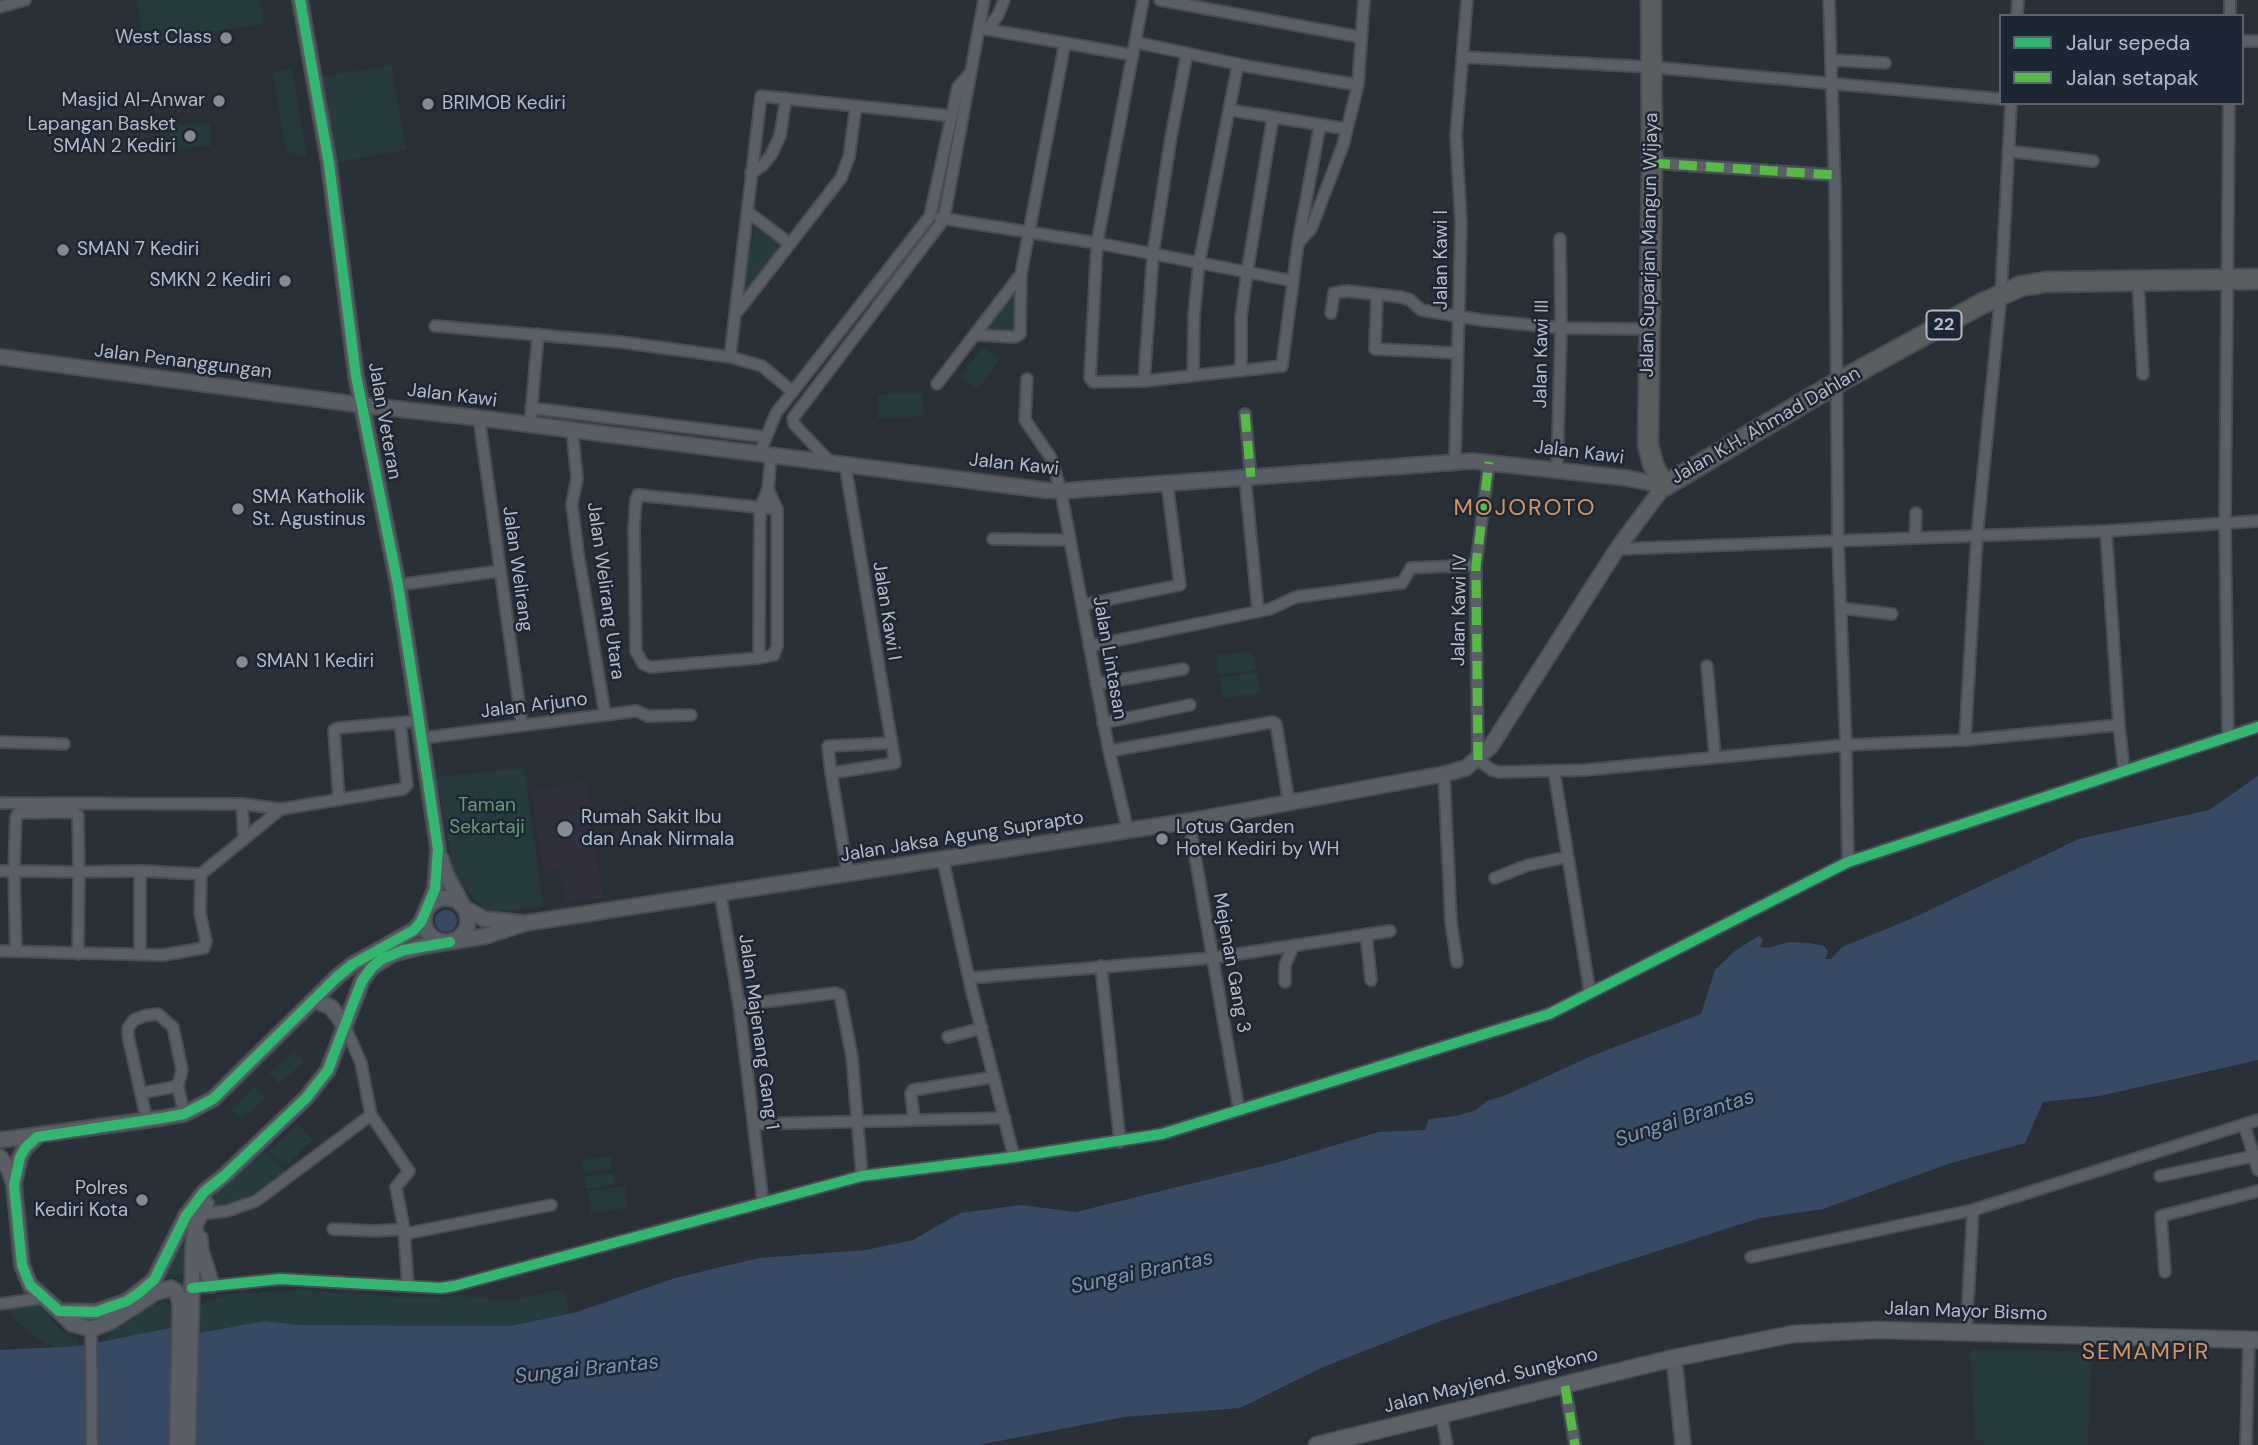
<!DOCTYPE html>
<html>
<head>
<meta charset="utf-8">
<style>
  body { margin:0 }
  #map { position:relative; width:2258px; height:1445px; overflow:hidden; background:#2a3038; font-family:"DM Sans",sans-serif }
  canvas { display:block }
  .legend { position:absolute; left:1999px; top:14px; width:245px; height:91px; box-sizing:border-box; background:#1d2633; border:2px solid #59626f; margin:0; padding:9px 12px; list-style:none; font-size:21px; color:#b4bcc9 }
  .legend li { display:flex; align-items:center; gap:14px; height:35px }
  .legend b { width:35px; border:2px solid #59626f }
</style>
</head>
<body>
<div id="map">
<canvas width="2258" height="1445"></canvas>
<ul class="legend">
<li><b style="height:9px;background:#33b770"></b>Jalur sepeda</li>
<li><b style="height:9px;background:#58b947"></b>Jalan setapak</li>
</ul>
</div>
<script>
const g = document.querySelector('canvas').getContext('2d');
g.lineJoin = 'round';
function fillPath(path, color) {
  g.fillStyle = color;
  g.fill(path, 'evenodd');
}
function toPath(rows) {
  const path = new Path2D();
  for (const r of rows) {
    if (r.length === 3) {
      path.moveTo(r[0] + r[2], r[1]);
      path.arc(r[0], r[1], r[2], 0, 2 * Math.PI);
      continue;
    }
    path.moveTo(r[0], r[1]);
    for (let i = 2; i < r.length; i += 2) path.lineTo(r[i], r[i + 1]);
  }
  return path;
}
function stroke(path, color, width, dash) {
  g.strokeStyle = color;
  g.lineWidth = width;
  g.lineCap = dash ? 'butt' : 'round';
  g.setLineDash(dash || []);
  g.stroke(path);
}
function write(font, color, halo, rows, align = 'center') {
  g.font = font + ' "DM Sans",sans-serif';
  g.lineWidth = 5;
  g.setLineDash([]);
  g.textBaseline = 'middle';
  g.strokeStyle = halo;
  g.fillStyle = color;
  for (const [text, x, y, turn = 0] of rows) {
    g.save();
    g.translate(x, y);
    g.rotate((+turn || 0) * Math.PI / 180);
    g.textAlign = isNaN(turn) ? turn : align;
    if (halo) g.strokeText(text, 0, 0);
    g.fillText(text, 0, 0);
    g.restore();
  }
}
const medical = toPath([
  [586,781,603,898,565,903,560,869,543,872,531,789]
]);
const green = toPath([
  [137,0,260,0,264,24,143,42],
  [391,65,406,150,337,162,322,77],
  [292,67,307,158,286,151,273,73],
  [210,123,211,146,171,148,170,126],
  [755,222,782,245,743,297],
  [1017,284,1015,334,983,332],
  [983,347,1000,358,978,389,960,376],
  [923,393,924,416,878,419,878,395],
  [1252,651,1256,670,1218,675,1216,655],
  [1257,673,1261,693,1222,698,1220,677],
  [524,768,543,906,490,913,480,905,460,882,453,867,437,777],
  [294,1050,304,1062,279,1084,269,1073],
  [256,1086,266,1098,241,1120,231,1109],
  [299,1124,313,1140,284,1167,269,1151],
  [261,1148,286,1171,229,1210,211,1217,209,1202],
  [610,1156,612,1169,584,1172,582,1160],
  [613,1173,614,1185,586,1189,585,1177],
  [625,1186,628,1208,591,1213,588,1191],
  [184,1237,186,1275,165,1275],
  [564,1289,569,1313,510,1326,298,1325,265,1321,199,1333,197,1305,231,1294,302,1290,412,1298,462,1296,510,1301],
  [164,1301,169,1305,170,1312,170,1328,106,1342,115,1326,133,1312],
  [37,1304,65,1334,77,1339,80,1346,53,1347,32,1335,15,1320,8,1307],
  [1970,1349,2092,1352,2088,1445,1983,1445,1984,1440,1975,1440]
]);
const water = toPath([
  [2258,776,2258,1060,2100,1096,2043,1102,2025,1143,1951,1163,1823,1209,1760,1218,1443,1320,1321,1368,1240,1408,1124,1417,978,1445,0,1445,0,1350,80,1346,170,1328,199,1333,265,1321,298,1325,510,1326,577,1312,675,1278,759,1258,866,1250,913,1240,960,1213,1021,1205,1076,1212,1279,1162,1379,1132,1425,1130,1429,1119,1456,1116,1476,1110,1487,1101,1506,1095,1589,1057,1701,1014,1715,970,1736,950,1759,936,1763,939,1760,947,1768,948,1789,942,1809,943,1824,946,1828,952,1825,959,1831,959,1842,947,1913,918,2079,839,2209,810],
  [446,921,11]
]);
const street = toPath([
  [1143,0,1097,243,1090,378,1093,382,1144,381,1282,366,1298,243,1320,125],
  [1160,0,1360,37],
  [1829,0,1835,188,1838,541,1846,745,1848,862],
  [0,7,25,0],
  [2017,16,2018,0],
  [2230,16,2230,0],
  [988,29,998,15,1004,0],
  [2242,41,2258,41],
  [1135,42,1246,66,1358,85],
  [1065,43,1133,55],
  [1462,57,1651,67,2001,99],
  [1832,60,1885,63],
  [1230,110,1273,117],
  [2008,151,2093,161],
  [1652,163,1834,175],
  [751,173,762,166,771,155,780,136,786,98],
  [748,212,790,244],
  [940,218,1097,243,1293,281],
  [1298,243,1311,229,1343,145,1358,85,1364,0],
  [2138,281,2143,374],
  [1377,295,1375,349,1458,353],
  [738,311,841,178,849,157,856,106],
  [1331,313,1334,293,1347,291,1401,297,1410,300,1421,310,1481,320,1561,328,1649,329],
  [435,326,620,342,730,357,761,96,952,116],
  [976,335,1015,337,1020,334,1021,274,1065,43,979,28],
  [730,357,762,366,793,392],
  [1241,371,1241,317,1247,273,1273,117,1347,129],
  [1193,376,1194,315,1199,263,1238,64],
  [1027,379,1025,420,1051,458,1061,491,1109,751,1128,831],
  [1144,381,1153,254,1171,137,1187,53],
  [937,384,1021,274],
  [531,408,766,437],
  [1245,414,1251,477],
  [531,415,538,334],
  [479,418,522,725],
  [572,430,577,478,572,504,578,553,605,714],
  [760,453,776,413,930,216,958,87,971,72],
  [830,462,794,424,793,418,944,219,984,0],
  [1489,462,1476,565,1476,614,1478,760,1492,770,1499,772,1585,770,1846,745,1965,740,2119,725],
  [1455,463,1461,223,1456,135,1467,0],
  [845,464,895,763,831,773,848,875],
  [1557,470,1561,328,1560,239],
  [1245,477,1258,611],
  [768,489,777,509,777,646,774,655,759,658,651,667,643,664,636,651,634,528,636,499,638,495,777,509],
  [2106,531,2119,725,2124,770],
  [1915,538,1916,513],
  [993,539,1070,540],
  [1617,549,2106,531,2258,521],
  [398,585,499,571],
  [1082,605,1180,585,1167,483],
  [1841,608,1892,614],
  [1089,646,1270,609,1296,597,1402,583,1411,568,1476,565],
  [759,658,760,507,768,489,771,454],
  [1707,666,1715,757],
  [1096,684,1183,669],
  [1103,723,1190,705],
  [2228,737,2225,523,2229,103],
  [422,738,636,711,648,716,691,715],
  [1965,740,1977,536,2001,294,2011,103],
  [0,742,64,744],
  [1109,751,1273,722,1276,724,1289,803],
  [1554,771,1590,993],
  [831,773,828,746,891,743],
  [1444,774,1451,922,1457,962],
  [339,800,334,730,338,728,419,721],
  [0,803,242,804,281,809,403,789,407,785,400,723],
  [242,804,244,839,281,809],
  [1189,821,1239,1110],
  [943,860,971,988,1014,1157],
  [0,871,14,871,16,951],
  [1495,878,1528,865,1567,857],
  [720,892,739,1005,763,1203],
  [1366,934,1371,980],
  [0,951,163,955,204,948,206,941,200,913,201,874],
  [78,954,79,872,78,815,74,812,18,813,16,817,14,871,79,872,140,871,201,874,244,839],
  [140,955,140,871],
  [1101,966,1120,1142],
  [969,978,1211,958,1390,931],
  [1285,982,1285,965,1294,945],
  [739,1005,835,993,840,995,852,1057,862,1176],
  [948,1037,982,1028],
  [142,1093,178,1086],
  [371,1115,409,1171,396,1187,404,1229,408,1286],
  [914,1120,911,1094,913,1090,994,1077],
  [147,1121,128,1036,128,1028,134,1020,144,1016,158,1014,173,1027,182,1070,178,1086,184,1114],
  [755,1124,1005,1118],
  [2244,1124,2258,1170],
  [2160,1176,2254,1156],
  [199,1214,227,1211,256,1201,371,1115,361,1063,345,1026],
  [333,1229,375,1231,404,1229],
  [404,1234,551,1205],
  [1751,1257,1973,1210,2258,1120],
  [2165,1272,2161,1216,2258,1191],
  [192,1288,280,1279,441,1288,454,1286,862,1176,1014,1157,1162,1134,1549,1014,1848,862,2258,727],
  [0,1304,41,1298],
  [91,1329,92,1445],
  [1966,1334,1973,1210],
  [1565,1386,1575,1445],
  [1441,1414,1447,1445],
  [2246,1445,2249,1339]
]);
const secondary = toPath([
  [0,357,362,405,479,418,1044,490,1061,491,1472,461,1627,478,1664,486,1617,549,1491,746,1466,768,1444,774,1189,821,526,923,486,936,424,946,393,954,372,967,362,981,328,1070,306,1098,224,1176,204,1192,186,1216,154,1280,127,1301,96,1312,59,1311,30,1285,22,1265,14,1185,9,1170,0,1157],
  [441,858,446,874,464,908,484,919,525,923],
  [446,920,22],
  [314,1000,331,1007,345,1026],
  [0,1140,162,1118,184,1114,213,1099,337,977,353,964,414,930,421,922,435,889,438,849,415,695,398,585,356,376,329,164,300,0],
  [14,1184,20,1157,26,1147,37,1137],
  [200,1238,201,1251,212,1285],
  [59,1311,72,1324,91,1329,110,1322,155,1293,171,1288,177,1292,180,1306,177,1445],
  [1674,1358,1683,1445],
  [188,1445,193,1247,196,1223,206,1203]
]);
const primary = toPath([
  [1317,1445,1674,1358,1793,1334,1877,1330,2258,1340]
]);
const highway = toPath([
  [1651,0,1652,163,1648,445,1653,464,1664,486,1835,384,1981,304,2021,286,2046,282,2258,279]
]);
const quiet = toPath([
  [1652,163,1834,175],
  [1245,414,1251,477],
  [1478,760,1476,565,1489,462],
  [1565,1386,1575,1445]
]);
const cycleway = toPath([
  [300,0,329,164,356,376,398,585,415,695,438,849,435,889,421,922,414,930,353,964,337,977,213,1099,184,1114,162,1118,37,1137,26,1147,20,1157,14,1185,22,1265,30,1285,59,1311,96,1312,127,1301,139,1293,154,1280,186,1216,204,1192,224,1176,306,1098,328,1070,354,1001,362,981,372,967,382,959,404,950,450,942],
  [192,1288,280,1279,441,1288,454,1286,862,1176,1014,1157,1162,1134,1549,1014,1848,862,2258,727]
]);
const markers = [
  [226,38,7,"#848b96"],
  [219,101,7,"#848b96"],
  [428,104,7,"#848b96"],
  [190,136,7,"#848b96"],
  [63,250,7,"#848b96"],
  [285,281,7,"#848b96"],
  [238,509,7,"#848b96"],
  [242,662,7,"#848b96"],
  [565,829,9,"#848b96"],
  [1162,839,7,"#848b96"],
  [142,1200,7,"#848b96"]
];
const shields = [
  [1944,325,35]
];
const shieldNames = [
  ["22",1944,325]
];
const poiNames = [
  ["West Class",212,38,"right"],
  ["Masjid Al-Anwar",205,101,"right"],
  ["BRIMOB Kediri",442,104],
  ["Lapangan Basket",176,125,"right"],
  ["SMAN 2 Kediri",176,147,"right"],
  ["SMAN 7 Kediri",77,250],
  ["SMKN 2 Kediri",271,281,"right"],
  ["SMA Katholik",252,498],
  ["St. Agustinus",252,520],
  ["SMAN 1 Kediri",256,662],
  ["Rumah Sakit Ibu",581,818],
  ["dan Anak Nirmala",581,840],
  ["Lotus Garden",1176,828],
  ["Hotel Kediri by WH",1176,850],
  ["Polres",128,1189,"right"],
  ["Kediri Kota",128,1211,"right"]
];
const streetNames = [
  ["Jalan Suparjan Mangun Wijaya",1650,245,-89],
  ["Jalan Kawi I",1442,260,-90],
  ["Jalan Kawi III",1542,354,-89],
  ["Jalan Penanggungan",183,362,7],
  ["Jalan Kawi",452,396,7],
  ["Jalan Veteran",384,421,80],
  ["Jalan K.H. Ahmad Dahlan",1766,426,-30],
  ["Jalan Kawi",1579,453,7],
  ["Jalan Kawi",1014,465,6],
  ["Jalan Welirang",517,569,82],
  ["Jalan Welirang Utara",605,591,82],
  ["Jalan Kawi IV",1460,610,-89],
  ["Jalan Kawi I",886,611,81],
  ["Jalan Lintasan",1109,658,80],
  ["Jalan Arjuno",534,706,-7],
  ["Jalan Jaksa Agung Suprapto",962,837,-9],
  ["Mejenan Gang 3",1231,963,80],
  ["Jalan Majenang Gang 1",758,1032,82],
  ["Jalan Mayor Bismo",1966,1312,2],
  ["Jalan Mayjend. Sungkono",1491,1381,-14]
];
const parkNames = [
  ["Taman",487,806],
  ["Sekartaji",487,828]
];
const waterNames = [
  ["Sungai Brantas",1685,1119,-18],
  ["Sungai Brantas",1142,1273,-12],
  ["Sungai Brantas",587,1370,-6]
];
const quarterNames = [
  ["MOJOROTO",1525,509],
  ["SEMAMPIR",2146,1353]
];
fillPath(medical, '#31303e');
fillPath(green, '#273a3e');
fillPath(water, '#384963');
stroke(street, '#484c53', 14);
stroke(secondary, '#484c53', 18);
stroke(primary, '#484c55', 19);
stroke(highway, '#474c53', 23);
stroke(street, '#5a5e66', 10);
stroke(secondary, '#595d64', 14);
stroke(primary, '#5c6168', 16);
stroke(highway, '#5a5d60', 19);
stroke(quiet, '#58b947', 9, [18, 9]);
stroke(cycleway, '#33b770', 10);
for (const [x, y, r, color] of markers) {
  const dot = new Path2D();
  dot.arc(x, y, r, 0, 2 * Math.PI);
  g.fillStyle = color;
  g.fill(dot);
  stroke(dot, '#1d2633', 2.5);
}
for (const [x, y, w] of shields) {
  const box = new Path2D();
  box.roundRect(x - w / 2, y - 14.5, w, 29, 5);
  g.fillStyle = '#1d2633';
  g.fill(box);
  stroke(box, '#b4bcc9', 2);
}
write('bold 18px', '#b4bcc9', null, shieldNames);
write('19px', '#b4bcc9', '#1d2633', poiNames, 'left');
write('19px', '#b4bcc9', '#1d2633', streetNames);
write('19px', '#6b9a76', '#1d2633', parkNames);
write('italic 21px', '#7c92b1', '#1d2633', waterNames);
g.letterSpacing = '2px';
write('23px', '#d59563', '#1d2633', quarterNames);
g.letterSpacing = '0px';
</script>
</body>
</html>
